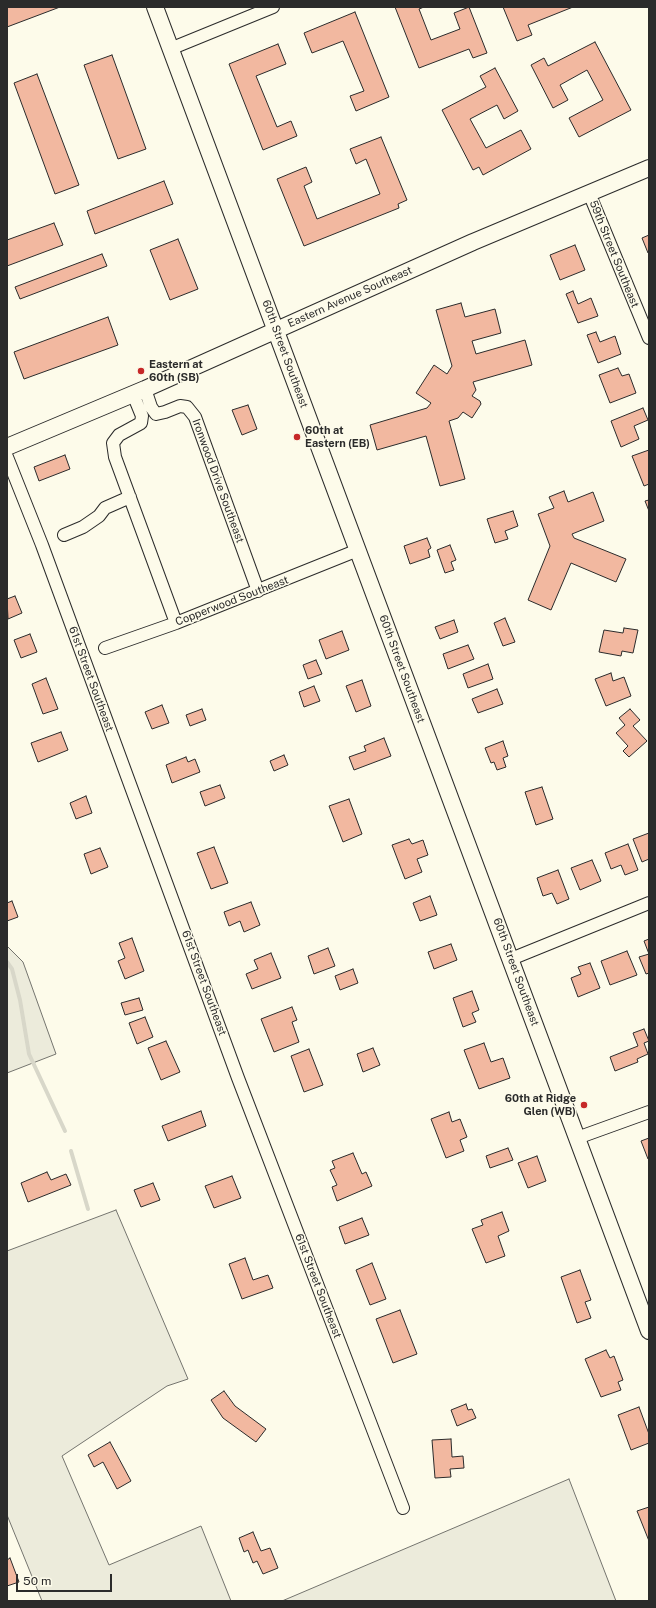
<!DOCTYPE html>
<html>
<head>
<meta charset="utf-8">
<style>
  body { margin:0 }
  #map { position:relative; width:656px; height:1608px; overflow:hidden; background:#fdfbea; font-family:"Public Sans",sans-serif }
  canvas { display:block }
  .frame { position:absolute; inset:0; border:8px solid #2b2b2b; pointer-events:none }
  .scale { position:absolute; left:16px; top:1574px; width:96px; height:18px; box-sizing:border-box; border:2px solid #2b2b2b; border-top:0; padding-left:5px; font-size:12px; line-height:14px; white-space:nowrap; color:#2b2b2b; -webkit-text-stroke:3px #fdfbea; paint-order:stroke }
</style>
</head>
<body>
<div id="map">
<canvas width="656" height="1608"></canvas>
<div class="frame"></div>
<div class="scale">50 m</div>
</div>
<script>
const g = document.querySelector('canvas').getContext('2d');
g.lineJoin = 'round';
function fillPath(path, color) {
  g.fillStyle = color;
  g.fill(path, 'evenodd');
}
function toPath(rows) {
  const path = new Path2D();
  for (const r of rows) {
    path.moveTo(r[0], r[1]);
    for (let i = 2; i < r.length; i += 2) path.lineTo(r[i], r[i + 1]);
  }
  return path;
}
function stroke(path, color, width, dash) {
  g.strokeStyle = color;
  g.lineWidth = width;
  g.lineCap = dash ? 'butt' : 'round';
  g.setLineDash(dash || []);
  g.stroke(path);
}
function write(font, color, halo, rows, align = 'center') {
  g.font = font + ' "Public Sans",sans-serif';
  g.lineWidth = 3;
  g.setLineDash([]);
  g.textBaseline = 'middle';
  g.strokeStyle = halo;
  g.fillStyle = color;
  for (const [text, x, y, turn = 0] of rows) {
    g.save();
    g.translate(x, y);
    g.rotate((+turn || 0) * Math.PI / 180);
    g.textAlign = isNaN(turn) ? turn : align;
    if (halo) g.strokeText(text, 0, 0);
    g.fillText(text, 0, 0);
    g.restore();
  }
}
const green = toPath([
  [7,946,23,962,56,1054,7,1073,7,946],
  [116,1210,188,1379,167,1386,62,1456,109,1565,201,1526,231,1601,42,1601,7,1515,7,1251,116,1210],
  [569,1479,616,1601,282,1601,569,1479]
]);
const stream = toPath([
  [7,962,12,969,20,1000,29,1054,65,1131],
  [71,1151,88,1209]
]);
const building = toPath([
  [7,7,60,7,7,27,7,7],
  [395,7,424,7,419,9,431,40,460,29,454,13,469,7,487,53,473,58,469,49,419,68,395,7],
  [503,7,573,7,528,25,532,35,517,41,503,7],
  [355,12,389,97,356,111,350,96,364,91,343,41,312,53,304,33,355,12],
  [595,42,631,110,579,137,569,118,603,100,587,70,560,85,568,100,553,108,531,65,544,58,548,66,595,42],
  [278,44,286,64,256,76,277,127,291,121,297,136,263,150,229,64,278,44],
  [112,55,146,149,118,159,84,65,112,55],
  [495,68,518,111,504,119,497,105,470,119,486,148,521,130,531,149,483,175,479,167,473,170,442,110,486,87,480,76,495,68],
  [37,74,79,185,55,194,14,83,37,74],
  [381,137,407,200,398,204,399,208,304,246,277,179,306,167,312,182,304,186,317,219,380,194,366,159,356,164,350,149,381,137],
  [164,181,173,204,95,234,87,211,164,181],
  [54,223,63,245,7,266,7,240,54,223],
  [649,235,649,253,648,253,642,238,649,235],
  [178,239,198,289,170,300,150,250,178,239],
  [575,245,585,270,560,280,550,255,575,245],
  [102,254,107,266,20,299,15,287,102,254],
  [573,291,578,304,591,298,598,316,578,323,566,294,573,291],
  [461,303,465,317,495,309,501,333,472,341,476,354,525,340,532,365,473,382,476,390,472,396,480,401,481,404,472,418,463,412,458,418,449,421,465,479,440,486,426,436,377,450,370,425,427,408,431,403,416,393,434,365,447,374,452,366,436,310,461,303],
  [108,317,118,345,24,379,14,352,108,317],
  [596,332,600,342,615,336,621,354,598,363,587,335,596,332],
  [618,368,622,376,629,374,636,393,610,403,599,375,618,368],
  [248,405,257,429,242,435,232,410,248,405],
  [643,408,648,420,634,426,639,439,621,447,611,421,643,408],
  [649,450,649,484,644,486,632,456,649,450],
  [65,455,70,469,39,481,34,467,65,455],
  [564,491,568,502,593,492,604,521,572,534,574,538,626,559,616,582,571,563,551,610,528,600,550,546,538,514,554,508,549,497,564,491],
  [649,500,649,511,645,501,649,500],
  [513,511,518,526,505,531,508,539,495,543,487,519,513,511],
  [427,538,431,548,428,550,430,557,410,564,404,546,427,538],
  [450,545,456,560,451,562,454,570,445,573,437,550,450,545],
  [15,596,22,613,8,619,7,599,15,596],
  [505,618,515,642,503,646,494,623,505,618],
  [454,620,458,632,440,639,435,627,454,620],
  [624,628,638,630,633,653,622,651,621,656,599,652,604,630,623,633,624,628],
  [342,631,349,650,326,659,319,640,342,631],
  [30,634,37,652,21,658,14,640,30,634],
  [468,645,474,659,448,669,443,654,468,645],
  [316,660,322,674,308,679,303,665,316,660],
  [488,664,493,679,468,688,463,674,488,664],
  [611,673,613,681,624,677,631,696,606,706,595,679,611,673],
  [46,678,58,709,43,714,32,684,46,678],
  [362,680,371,706,356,712,346,686,362,680],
  [314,686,320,701,304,707,299,692,314,686],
  [497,689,503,704,478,713,472,699,497,689],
  [162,705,169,723,152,729,145,712,162,705],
  [202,709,206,720,190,726,186,715,202,709],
  [630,709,640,720,633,726,647,741,629,757,623,751,628,746,616,733,625,725,619,718,630,709],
  [61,732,68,750,38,762,31,743,61,732],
  [384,738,391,756,354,770,349,757,366,751,364,746,384,738],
  [503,741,508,756,503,758,506,767,497,770,494,762,491,763,485,748,503,741],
  [284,755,288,765,274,771,270,761,284,755],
  [186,757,188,762,195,759,200,772,172,783,166,765,186,757],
  [220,785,225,798,205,806,200,792,220,785],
  [542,787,553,819,536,825,525,792,542,787],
  [86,796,92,813,76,819,70,803,86,796],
  [349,799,362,834,343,842,329,806,349,799],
  [649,833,649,859,642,862,633,839,649,833],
  [409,839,412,844,423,840,428,855,417,859,422,872,405,879,392,845,409,839],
  [628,844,638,870,625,875,621,865,611,869,605,853,628,844],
  [214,847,228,883,211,889,197,853,214,847],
  [100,848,108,867,91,874,84,854,100,848],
  [592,860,601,881,580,890,571,868,592,860],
  [558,870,569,899,557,904,552,893,543,896,537,878,558,870],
  [430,896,437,915,420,921,413,903,430,896],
  [12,901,18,917,7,921,7,903,12,901],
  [251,902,260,925,244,932,240,921,229,926,224,912,251,902],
  [132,938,144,971,125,979,118,961,125,958,119,943,132,938],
  [649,939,649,973,646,974,639,957,649,954,644,941,649,939],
  [451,944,457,960,434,969,428,952,451,944],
  [328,948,335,966,314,974,308,956,328,948],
  [627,951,637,975,610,985,601,961,627,951],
  [271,953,281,978,252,989,246,974,258,969,254,960,271,953],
  [590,963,600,988,578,997,571,978,581,974,578,967,590,963],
  [353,969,358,983,340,990,335,976,353,969],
  [472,991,479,1010,472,1013,476,1022,463,1027,453,998,472,991],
  [139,998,143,1010,125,1015,121,1003,139,998],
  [292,1007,297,1020,292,1022,299,1042,274,1052,261,1019,292,1007],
  [145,1017,153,1037,137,1044,129,1023,145,1017],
  [644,1029,649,1041,644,1043,648,1054,637,1059,638,1062,615,1071,610,1057,638,1046,633,1033,644,1029],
  [166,1041,180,1072,161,1080,148,1048,166,1041],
  [484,1043,491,1062,503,1058,510,1078,479,1089,464,1050,484,1043],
  [373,1048,380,1065,363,1072,357,1054,373,1048],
  [309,1049,323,1085,304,1092,291,1056,309,1049],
  [201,1111,206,1126,168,1141,162,1126,201,1111],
  [449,1112,452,1122,460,1119,467,1137,460,1140,464,1151,446,1158,431,1119,449,1112],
  [649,1138,649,1159,648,1159,641,1141,649,1138],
  [508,1148,513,1160,490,1168,486,1156,508,1148],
  [353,1153,362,1174,366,1172,372,1186,337,1201,332,1187,337,1185,330,1170,335,1168,332,1161,353,1153],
  [537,1156,546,1181,528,1188,518,1163,537,1156],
  [47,1172,51,1180,66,1174,71,1185,28,1202,21,1183,47,1172],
  [232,1176,241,1198,214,1208,205,1186,232,1176],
  [153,1183,160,1200,141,1207,134,1190,153,1183],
  [502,1212,509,1231,498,1236,505,1256,486,1263,472,1229,483,1225,481,1220,502,1212],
  [362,1218,369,1235,345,1244,339,1227,362,1218],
  [245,1258,253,1280,268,1275,273,1288,242,1299,229,1264,245,1258],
  [372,1263,386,1299,370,1305,356,1270,372,1263],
  [580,1270,591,1300,585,1302,591,1318,577,1323,561,1277,580,1270],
  [400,1310,417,1354,393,1363,376,1319,400,1310],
  [606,1350,610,1358,614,1356,623,1380,618,1382,621,1390,601,1397,585,1359,606,1350],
  [224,1391,235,1406,266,1429,256,1442,223,1418,211,1400,224,1391],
  [466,1404,468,1410,472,1409,476,1418,457,1426,451,1410,466,1404],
  [639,1407,649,1434,649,1443,631,1450,618,1415,639,1407],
  [451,1439,452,1457,463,1456,464,1468,450,1469,451,1477,435,1478,432,1440,451,1439],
  [110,1442,131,1481,117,1489,103,1462,94,1467,88,1455,110,1442],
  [649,1507,649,1541,637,1511,649,1507],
  [253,1532,261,1551,270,1548,278,1568,263,1574,257,1561,253,1563,248,1550,244,1552,239,1538,253,1532],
  [10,1558,19,1582,7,1586,7,1560,10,1558]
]);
const street = toPath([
  [170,49,273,7],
  [589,193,649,338],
  [145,389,151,407,156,414,165,412,180,406,187,407,195,417,258,591],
  [133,394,142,416,141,423,119,435,113,443,115,457,176,623],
  [7,457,42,545,238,1078,403,1508],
  [64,535,83,527,99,516,105,508,130,497],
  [105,648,176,623,358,550],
  [511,959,649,903],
  [577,1138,649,1112]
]);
const secondary = toPath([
  [155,7,649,1331],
  [7,447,145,389,473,242,649,168]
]);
const markers = [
  [141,371,4,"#c62828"],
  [297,437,4,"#c62828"],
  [584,1105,4,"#c62828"]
];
const streetNames = [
  ["59th Street Southeast",614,254,68],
  ["Eastern Avenue Southeast",350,297,-24],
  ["60th Street Southeast",285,354,70],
  ["Ironwood Drive Southeast",218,481,70],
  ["Copperwood Southeast",232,601,-21],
  ["60th Street Southeast",402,669,70],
  ["61st Street Southeast",91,679,70],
  ["60th Street Southeast",516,972,70],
  ["61st Street Southeast",204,983,70],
  ["61st Street Southeast",318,1286,69]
];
const poiNames = [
  ["Eastern at",149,365],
  ["60th (SB)",149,378],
  ["60th at",305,431],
  ["Eastern (EB)",305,444],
  ["60th at Ridge",576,1099,"right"],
  ["Glen (WB)",576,1112,"right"]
];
fillPath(green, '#ecebdb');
stroke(green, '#74746e', 1);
stroke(stream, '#d8d7c9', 4);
fillPath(building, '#f2b8a0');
stroke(building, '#2b2b2b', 1);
stroke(street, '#2b2b2b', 14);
stroke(secondary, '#2b2b2b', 18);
stroke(street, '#fdfbea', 12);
stroke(secondary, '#fdfbea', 16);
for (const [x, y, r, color] of markers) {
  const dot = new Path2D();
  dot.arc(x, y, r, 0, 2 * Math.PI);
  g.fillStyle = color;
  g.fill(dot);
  stroke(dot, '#fdfbea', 1.5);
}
write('11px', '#2b2b2b', '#fdfbea', streetNames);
write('bold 11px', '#2b2b2b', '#fdfbea', poiNames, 'left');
</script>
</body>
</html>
